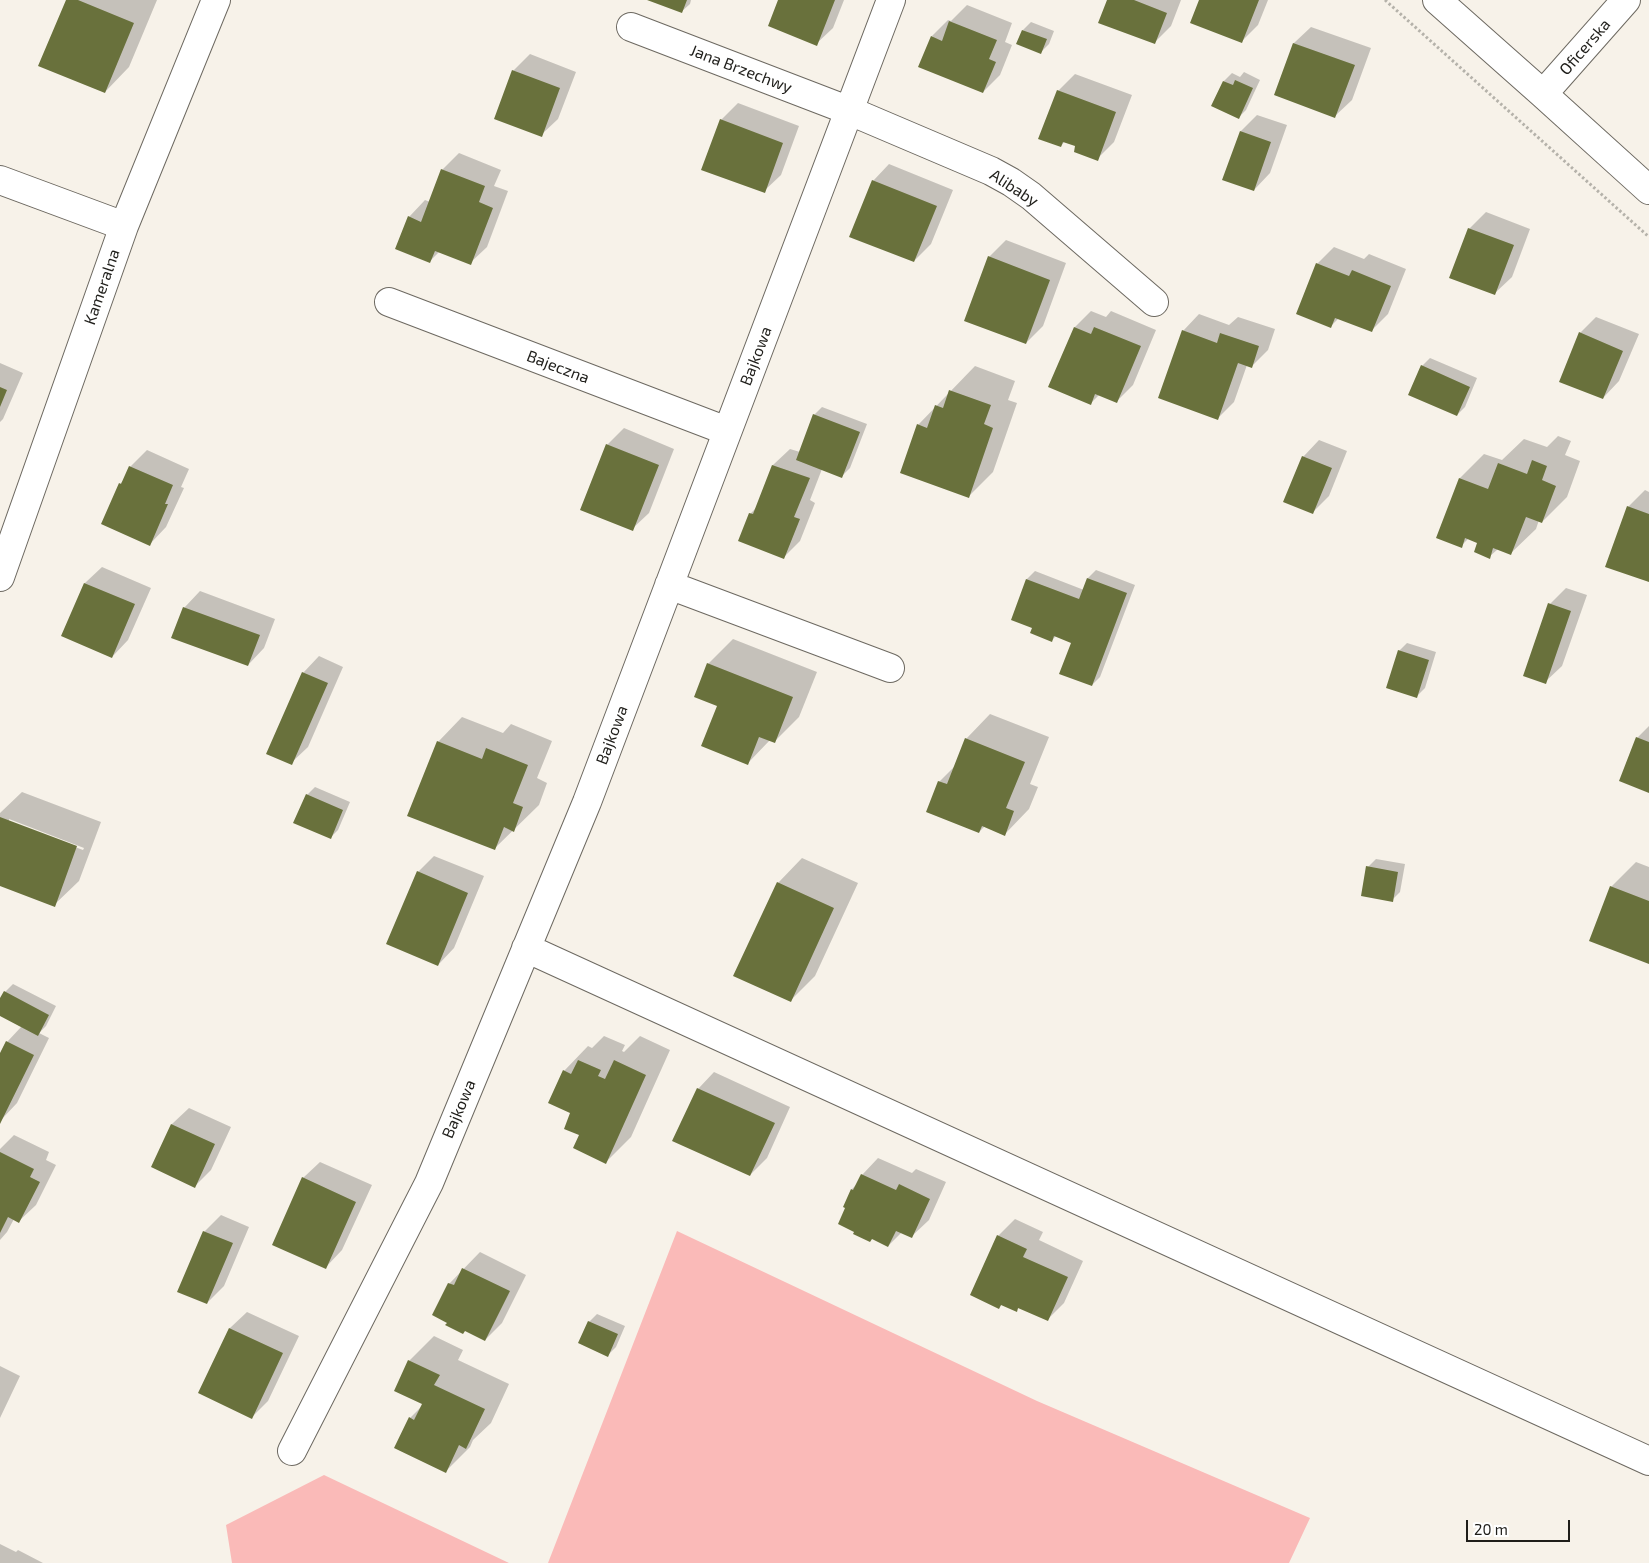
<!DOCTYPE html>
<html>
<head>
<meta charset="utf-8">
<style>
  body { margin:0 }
  #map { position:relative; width:1649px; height:1563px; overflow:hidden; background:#f7f2e9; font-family:"Exo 2",sans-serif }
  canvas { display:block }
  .scale { position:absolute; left:1466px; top:1520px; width:104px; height:22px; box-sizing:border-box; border:2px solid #1f1e1a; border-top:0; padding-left:6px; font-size:15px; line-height:18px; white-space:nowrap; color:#1f1e1a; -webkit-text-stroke:4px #fff; paint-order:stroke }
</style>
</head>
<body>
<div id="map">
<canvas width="1649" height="1563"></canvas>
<div class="scale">20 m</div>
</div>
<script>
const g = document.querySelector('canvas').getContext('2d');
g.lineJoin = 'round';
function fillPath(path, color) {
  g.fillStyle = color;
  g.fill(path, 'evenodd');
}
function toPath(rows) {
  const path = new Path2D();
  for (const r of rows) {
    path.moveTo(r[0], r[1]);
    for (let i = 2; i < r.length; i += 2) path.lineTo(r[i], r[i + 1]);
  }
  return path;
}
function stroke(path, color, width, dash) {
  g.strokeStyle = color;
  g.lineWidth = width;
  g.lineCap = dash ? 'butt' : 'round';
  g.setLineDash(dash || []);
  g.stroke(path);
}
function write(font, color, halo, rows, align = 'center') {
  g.font = font + ' "Exo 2",sans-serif';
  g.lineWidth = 4;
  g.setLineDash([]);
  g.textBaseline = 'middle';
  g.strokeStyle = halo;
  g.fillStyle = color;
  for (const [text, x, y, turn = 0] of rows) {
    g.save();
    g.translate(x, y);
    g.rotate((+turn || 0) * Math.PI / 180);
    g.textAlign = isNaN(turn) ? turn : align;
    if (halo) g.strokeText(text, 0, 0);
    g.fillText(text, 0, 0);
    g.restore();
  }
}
const green = toPath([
  [677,1231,1037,1401,1310,1518,1289,1563,548,1563],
  [324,1475,509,1563,232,1563,226,1525]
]);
const shadow = toPath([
  [67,0,157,0,129,67,105,92],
  [652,0,691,0,690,4,681,12],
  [779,0,844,0,833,28,816,44],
  [1108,0,1181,0,1171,26,1154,43],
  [1201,0,1268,0,1258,25,1241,42],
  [967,5,1012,23,1005,42,1012,45,1000,75,983,92,932,36,948,20,951,21],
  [1031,22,1054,31,1049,44,1041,52,1023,30],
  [1311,27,1371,48,1352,100,1335,116,1275,95,1294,43],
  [530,54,576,72,558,119,541,135,513,71],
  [1244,72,1260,80,1246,110,1238,118,1224,81,1232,73,1240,77],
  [1075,74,1132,95,1114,142,1097,159,1077,145,1065,141,1061,146,1058,91],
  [738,103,799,126,781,175,764,191,721,120],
  [1257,115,1287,125,1270,173,1254,190,1241,131],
  [459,153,501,170,494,186,508,191,487,247,470,263,439,252,430,261,409,217,425,200,430,202,442,170],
  [889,164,953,190,931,244,914,261,873,181],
  [1486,212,1530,229,1512,277,1495,293,1469,229],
  [1006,240,1066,263,1043,326,1026,343,989,257],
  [1334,247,1364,259,1369,254,1406,269,1388,314,1371,331,1339,318,1331,326,1317,264],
  [1091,311,1106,317,1111,311,1156,330,1133,385,1117,401,1100,394,1091,403,1050,387,1075,327],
  [1199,314,1229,325,1238,317,1275,329,1268,350,1252,366,1247,365,1234,402,1218,418,1183,331],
  [1596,317,1639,334,1619,381,1603,398,1580,333],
  [1430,358,1477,378,1465,407,1457,415,1422,366],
  [0,363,23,373,3,419,0,422],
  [975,366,1015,381,1008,400,1017,403,993,472,968,497,918,425],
  [822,407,867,424,850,468,842,476,822,469,810,500,815,503,800,541,784,557,750,514,757,507,773,465,790,449,800,452,814,415],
  [624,428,674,449,649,513,632,529,607,445],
  [1558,436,1571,441,1565,455,1580,461,1567,497,1542,522,1539,520,1536,529,1511,553,1498,549,1489,557,1479,542,1469,538,1461,546,1460,478,1484,454,1502,460,1524,439,1547,447],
  [1319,440,1347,451,1329,496,1313,512,1303,457],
  [147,450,189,469,181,487,184,488,166,527,150,544,120,484,125,479,130,467],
  [1645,490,1649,492,1649,581,1628,507],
  [102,567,151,588,128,640,112,657,63,636,85,583],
  [1096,570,1135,585,1100,677,1092,685,1073,642,1057,635,1052,640,1034,627,1012,619,1027,579,1035,571,1084,590,1088,578],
  [1566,588,1587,595,1562,666,1545,682,1550,604],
  [200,591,275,619,264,648,248,665,184,608],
  [733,639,817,672,799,717,774,742,770,740,748,763,708,664],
  [1407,643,1436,652,1425,688,1417,696,1399,651],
  [319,656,343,667,308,747,291,763,303,673],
  [990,714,1049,737,1030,784,1038,787,1029,809,1005,834,985,826,979,832,939,782,956,765,966,739],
  [462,717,503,733,511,724,552,741,537,778,547,783,539,805,494,849,438,742],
  [1649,726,1649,792,1637,738],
  [315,787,350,802,338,830,330,838,307,795],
  [22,792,101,822,79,881,54,905,0,885,0,813],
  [9,819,84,848,83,850,9,822],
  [434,856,484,876,454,948,438,965,418,872],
  [802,858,858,883,815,976,790,1001,778,883],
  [1376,859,1405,864,1400,892,1392,900,1368,867],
  [1636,862,1649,867,1649,962,1611,887],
  [13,984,56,1006,46,1026,39,1033,49,1038,17,1103,1,1120,0,1056,7,1042,22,1026,0,1015,0,1001,5,992],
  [604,1036,625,1045,622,1051,624,1052,640,1036,670,1050,631,1137,606,1162,580,1135,572,1113,564,1071,588,1046,592,1048],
  [714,1072,790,1107,767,1158,750,1175,698,1089],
  [189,1108,231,1127,211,1170,195,1186,153,1167,172,1124],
  [14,1135,49,1152,46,1160,56,1165,36,1205,19,1221,14,1219,7,1232,0,1240,0,1149],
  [878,1158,912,1173,916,1169,946,1182,929,1220,912,1236,902,1232,888,1246,852,1189,858,1183,862,1175],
  [320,1162,372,1185,342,1250,326,1267,303,1178],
  [221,1215,249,1227,224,1286,207,1303,204,1232],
  [1015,1219,1043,1232,1039,1240,1083,1261,1064,1303,1047,1320,1020,1307,1016,1310,1002,1304,999,1307,998,1236],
  [480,1252,526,1275,502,1323,485,1340,449,1284],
  [247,1312,299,1336,268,1401,252,1417,200,1393,230,1328],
  [597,1314,625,1326,616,1347,608,1355,589,1322],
  [434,1336,463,1350,458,1360,509,1384,491,1423,473,1440,470,1447,445,1472,410,1418,424,1404,409,1361],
  [0,1366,20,1376,0,1418],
  [0,1544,16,1552,18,1550,43,1563,0,1563]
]);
const building = toPath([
  [66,0,78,0,134,23,105,93,38,66],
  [647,0,687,0,682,13],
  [778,0,835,0,817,46,768,26],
  [1107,0,1134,0,1167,13,1155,44,1098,23],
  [1199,0,1259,0,1242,43,1190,23],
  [949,21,997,40,989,59,996,62,983,93,918,67,931,36,942,41],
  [1022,30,1047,39,1041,54,1016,44],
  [1293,43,1355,65,1335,118,1274,95],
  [512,70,560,88,542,137,494,119],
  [1235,80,1253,88,1239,119,1211,106,1223,81,1233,85],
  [1057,90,1116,112,1098,161,1074,152,1075,146,1063,142,1061,147,1038,139],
  [720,119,783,143,765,193,701,170],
  [1240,131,1271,142,1254,191,1222,180],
  [441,169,485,186,479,202,493,208,471,265,435,251,430,263,395,249,408,216,421,222],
  [872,180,937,206,914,262,849,237],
  [1468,228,1514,245,1495,295,1449,278],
  [988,256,1050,280,1026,344,964,321],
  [1316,263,1349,276,1352,270,1391,286,1372,332,1335,318,1331,328,1296,314],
  [1074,327,1091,334,1094,327,1141,346,1117,403,1095,394,1091,405,1048,387],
  [1182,330,1217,343,1220,333,1259,346,1252,368,1238,363,1218,420,1158,398],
  [1579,332,1623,351,1603,399,1559,382],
  [1421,365,1470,387,1457,416,1408,395],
  [0,387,7,390,0,407],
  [949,390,991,405,984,424,993,428,969,498,900,473,917,424,927,428,935,405,943,408],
  [813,414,860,432,842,478,796,460],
  [606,444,659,465,633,531,580,510],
  [1302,456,1332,468,1313,514,1283,502],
  [1532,460,1547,466,1542,480,1556,486,1542,523,1526,517,1511,555,1493,548,1490,559,1474,552,1477,543,1465,538,1462,548,1436,538,1459,478,1488,489,1498,463,1527,474],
  [772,465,810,478,794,517,800,519,784,559,738,541,749,513,753,514],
  [129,466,173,485,165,504,168,504,150,546,101,524,119,483,121,484],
  [1627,506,1649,514,1649,582,1605,567],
  [1087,578,1127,593,1092,686,1059,674,1071,643,1054,636,1052,642,1030,633,1032,628,1011,620,1026,579,1079,599],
  [84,583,135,604,112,658,61,636],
  [1548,603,1571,611,1546,684,1523,676],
  [183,607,260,635,248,666,171,638],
  [1398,650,1429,660,1417,698,1386,688],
  [707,663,793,697,775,743,759,737,748,765,701,746,717,706,694,697],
  [302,672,328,683,292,765,266,754],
  [1636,737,1649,742,1649,793,1619,781],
  [965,738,1025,762,1006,808,1014,811,1005,836,982,826,979,833,926,812,938,781,947,784],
  [437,741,482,759,486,748,528,765,513,803,523,807,514,832,504,827,495,850,407,816],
  [306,794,343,810,331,839,293,823],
  [0,817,77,846,55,907,0,886],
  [1366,866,1398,872,1393,902,1361,896],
  [417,871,468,893,438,966,386,944],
  [777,882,834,908,791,1002,733,976],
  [1610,886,1649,901,1649,964,1589,941],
  [4,991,49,1015,38,1036,0,1016,0,998],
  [6,1041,34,1055,0,1124,0,1053],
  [578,1060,601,1070,598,1076,605,1079,614,1060,646,1075,606,1164,573,1148,579,1135,564,1129,570,1113,548,1103,563,1070,571,1074],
  [697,1088,775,1123,750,1176,672,1141],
  [171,1124,215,1144,195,1188,151,1167],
  [0,1152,34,1169,30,1177,40,1182,19,1223,8,1217,0,1233],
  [861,1174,896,1190,899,1184,930,1199,912,1238,896,1231,888,1247,872,1239,870,1242,853,1234,854,1232,838,1224,845,1208,843,1207,851,1189,853,1190],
  [302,1177,356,1202,326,1269,272,1245],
  [203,1231,233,1243,207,1304,177,1292],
  [997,1235,1027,1249,1023,1257,1068,1277,1048,1321,1018,1308,1017,1312,1001,1305,999,1309,970,1295],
  [462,1268,510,1291,485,1341,465,1331,463,1334,445,1325,447,1323,432,1315,448,1283,454,1285],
  [588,1321,618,1334,608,1357,578,1343],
  [229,1328,283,1353,252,1419,198,1393],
  [408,1360,440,1375,434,1385,485,1409,466,1449,459,1445,446,1473,394,1448,409,1417,414,1420,422,1404,394,1391]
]);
const path = toPath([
  [1385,0,1649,237]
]);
const minor = toPath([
  [1437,0,1543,94,1649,190],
  [631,27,850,111,991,171,1011,182,1031,196,1154,302],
  [1543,94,1626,0],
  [0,180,124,226],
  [389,302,727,431],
  [0,577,124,226,216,0],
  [669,585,890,668],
  [526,948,1649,1461],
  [292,1451,429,1183,587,802,891,0]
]);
const streetNames = [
  ["Oficerska",1585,47,-49],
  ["Jana Brzechwy",741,69,21],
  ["Alibaby",1014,188,33],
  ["Kameralna",102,287,-71],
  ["Bajkowa",756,356,-69],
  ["Bajeczna",558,367,21],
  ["Bajkowa",612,735,-69],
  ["Bajkowa",459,1109,-67]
];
fillPath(green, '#fabab8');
fillPath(shadow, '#0003');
fillPath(building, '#69713c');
stroke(minor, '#6d6961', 30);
stroke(path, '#b5b2aa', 3, [2.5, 2.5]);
stroke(minor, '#fff', 28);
write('16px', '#1f1e1a', '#fff', streetNames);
</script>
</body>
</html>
